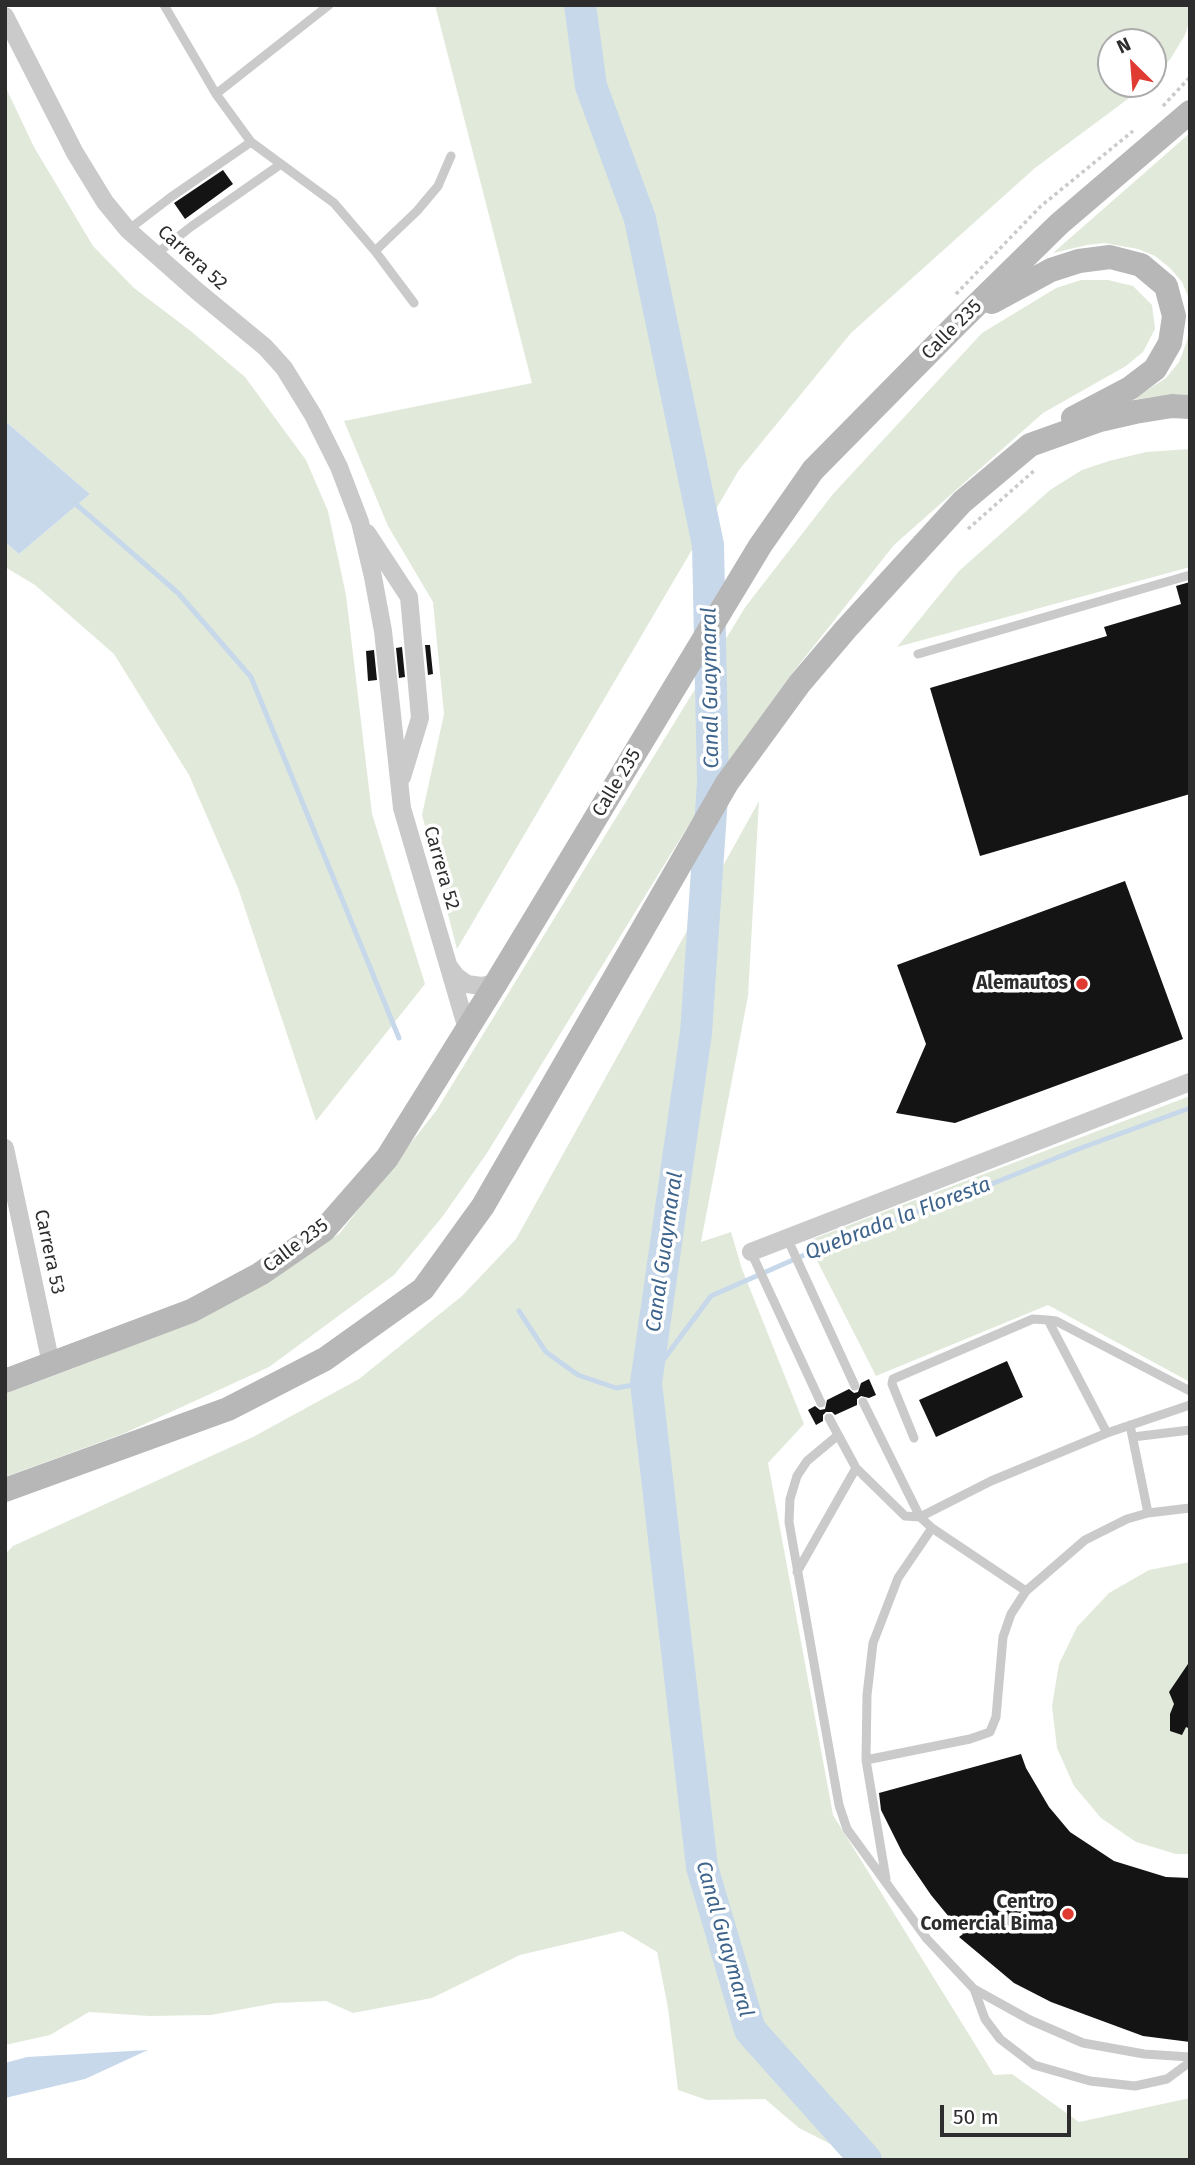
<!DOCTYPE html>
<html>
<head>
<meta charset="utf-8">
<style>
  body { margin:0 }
  #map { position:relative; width:1195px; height:2165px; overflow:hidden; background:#fff; font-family:"Fira Sans",sans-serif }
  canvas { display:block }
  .frame { position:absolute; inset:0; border:7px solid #2d2d2d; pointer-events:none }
  .north { position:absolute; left:1097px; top:28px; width:70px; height:70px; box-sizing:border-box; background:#fff; border:2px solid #ababab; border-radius:50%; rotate:335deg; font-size:19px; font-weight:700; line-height:28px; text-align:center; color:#2d2d2d }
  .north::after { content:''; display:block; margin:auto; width:24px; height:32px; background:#df3b33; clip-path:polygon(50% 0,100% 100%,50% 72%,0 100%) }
  .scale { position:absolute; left:940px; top:2105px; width:131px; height:32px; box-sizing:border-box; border:4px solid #2d2d2d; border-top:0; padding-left:9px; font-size:21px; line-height:24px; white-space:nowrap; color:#2d2d2d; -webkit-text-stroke:5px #fff; paint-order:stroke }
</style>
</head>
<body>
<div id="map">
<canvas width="1195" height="2165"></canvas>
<div class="frame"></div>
<div class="north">N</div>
<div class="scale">50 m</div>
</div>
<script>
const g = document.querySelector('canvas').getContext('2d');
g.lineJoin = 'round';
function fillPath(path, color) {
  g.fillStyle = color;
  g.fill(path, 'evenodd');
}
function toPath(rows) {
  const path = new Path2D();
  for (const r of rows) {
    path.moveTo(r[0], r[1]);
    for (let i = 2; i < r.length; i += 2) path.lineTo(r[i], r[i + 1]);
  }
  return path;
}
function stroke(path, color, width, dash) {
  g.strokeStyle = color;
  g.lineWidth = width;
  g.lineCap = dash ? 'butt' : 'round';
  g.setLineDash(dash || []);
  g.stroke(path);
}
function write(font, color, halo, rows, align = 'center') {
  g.font = font + ' "Fira Sans",sans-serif';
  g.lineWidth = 7;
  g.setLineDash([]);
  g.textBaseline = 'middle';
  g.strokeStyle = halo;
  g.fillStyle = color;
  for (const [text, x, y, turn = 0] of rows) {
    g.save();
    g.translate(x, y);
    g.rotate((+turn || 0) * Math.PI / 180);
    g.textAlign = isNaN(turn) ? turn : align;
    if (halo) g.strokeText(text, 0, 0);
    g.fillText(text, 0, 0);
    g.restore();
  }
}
const green = toPath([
  [435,5,1190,5,1190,19,1185,35,1171,58,1153,79,1153,42,1111,42,1111,84,1148,84,1035,168,851,333,739,470,457,949,422,815,444,714,433,602,388,526,344,421,532,383],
  [5,86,34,147,93,246,134,288,192,332,245,377,306,460,328,511,346,595,372,814,425,984,316,1121,238,888,189,775,114,654,35,585,5,567,5,542,19,554,90,494,5,421],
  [1190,133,1190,301,1182,282,1170,268,1155,256,1138,249,1104,243,1087,245,1053,253],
  [1081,280,1108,280,1133,286,1152,305,1155,329,1143,352,1126,366,1043,413,894,545,794,671,725,766,487,1153,443,1216,394,1275,269,1367,125,1433,5,1477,5,1394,98,1359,223,1306,339,1234,436,1111,746,606,833,494,982,333,1056,288],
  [1190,325,1190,395,1175,394,1132,400,1166,378,1179,362,1187,341],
  [1190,449,1190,567,897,647,959,571,1050,490,1082,470,1109,461,1146,452],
  [759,801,748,996,701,1242,731,1232,742,1269,804,1424,768,1463,833,1815,994,2075,1012,2074,1079,2122,1190,2098,1190,2160,855,2160,850,2154,799,2128,765,2099,707,2100,678,2090,668,2008,657,1952,622,1931,520,1955,432,1998,353,2013,326,2001,276,2003,211,2015,149,2016,89,2012,50,2035,5,2045,5,1554,13,1546,253,1437,359,1379,462,1296,516,1239],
  [1190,1096,1190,1382,1048,1305,876,1376,807,1241],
  [1190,1562,1190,1854,1176,1854,1136,1842,1101,1818,1074,1786,1057,1748,1052,1706,1059,1664,1077,1627,1109,1593,1149,1570]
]);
const water = toPath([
  [5,421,90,494,19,554,5,542],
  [148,2050,85,2079,5,2098,5,2063,27,2057]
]);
const stream = toPath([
  [77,505,178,593,251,677,399,1038],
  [519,1311,546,1352,578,1375,616,1388,646,1383,711,1296,836,1241,969,1193,1081,1148,1190,1108]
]);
const river = toPath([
  [580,5,591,86,640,219,708,545,713,782,696,1033,646,1383,702,1867,750,2030,866,2160]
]);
const building = toPath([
  [223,170,233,184,185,219,174,203],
  [1190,582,1190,794,980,856,930,688,1107,636,1104,627,1181,604,1176,586],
  [425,645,430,645,433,674,428,675],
  [402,647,405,677,399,678,396,648],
  [374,650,377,680,368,681,366,651],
  [1125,881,1183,1039,955,1123,896,1113,926,1044,897,965],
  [1007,1361,1023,1397,936,1437,919,1400],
  [869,1379,876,1395,869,1398,861,1396,857,1399,857,1405,835,1415,832,1412,826,1412,823,1415,823,1421,816,1425,808,1410,815,1406,820,1410,825,1409,827,1400,849,1389,854,1393,858,1392,861,1383],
  [1190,1661,1190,1729,1186,1727,1182,1735,1170,1731,1170,1714,1174,1704,1169,1692],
  [1021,1754,1026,1768,1049,1807,1070,1832,1114,1861,1166,1877,1190,1878,1190,2042,1143,2036,1051,2002,1014,1983,959,1937,963,1934,931,1895,903,1854,881,1810,879,1793]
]);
const path = toPath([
  [1163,106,1190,77],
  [956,294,1041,206,1133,131],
  [968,529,1036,469]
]);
const lane = toPath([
  [164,5,216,94,251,142,334,203,375,251,414,303],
  [216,94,329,5],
  [128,230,171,197,251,142],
  [375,251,417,211,438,186,451,156],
  [156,254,192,226,281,164],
  [918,654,1190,575],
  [787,1238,855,1386],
  [751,1252,821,1403],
  [1048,1320,1056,1321,1190,1391],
  [863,1402,920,1517,932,1528,1026,1591],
  [829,1418,856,1468,905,1516,920,1517,991,1481,1107,1433,1190,1405],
  [1130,1425,1148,1513],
  [837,1436,807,1461,797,1476,790,1499,789,1522,839,1805,847,1829,927,1939,974,1989,1030,2020,1083,2043,1144,2054,1190,2057],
  [1133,1437,1190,1430],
  [914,1438,892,1384,893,1379,1033,1319,1048,1320,1107,1433],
  [797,1572,856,1468],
  [866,1760,970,1739,990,1732,996,1717,1003,1637,1011,1614,1026,1591,1085,1540,1127,1519,1148,1513,1190,1508],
  [886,1879,866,1760,867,1695,873,1643,898,1578,932,1528],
  [974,1989,985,2019,1000,2039,1034,2065,1090,2081,1135,2086,1167,2079,1190,2062]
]);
const street = toPath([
  [5,16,75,153,105,202,128,230,197,291,265,347,284,368,313,415,339,467,360,522,373,577,383,631,402,808,467,1029],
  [367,533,409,597,420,718,402,777],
  [450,968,456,976,467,984,481,986,496,983],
  [5,1148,51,1364],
  [751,1252,1190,1082]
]);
const secondary = toPath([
  [992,302,1051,270,1079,261,1110,257,1141,265,1166,286,1174,316,1170,343,1155,369,1130,388,1073,418],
  [5,1381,191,1311,260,1274,324,1230,387,1158,496,983,760,546,813,470,958,323,1059,224,1190,112],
  [5,1490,228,1409,325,1359,423,1289,483,1206,727,783,800,683,846,629,962,502,1030,445,1100,420,1135,412,1172,406,1190,407]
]);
const markers = [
  [1082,984,7,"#df3b33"],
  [1068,1914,7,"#df3b33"]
];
const streetNames = [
  ["Carrera 52",192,258,42],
  ["Calle 235",952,330,-45],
  ["Calle 235",617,783,-59],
  ["Carrera 52",441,868,74],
  ["Calle 235",296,1246,-37],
  ["Carrera 53",49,1252,78]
];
const poiNames = [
  ["Alemautos",1068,984],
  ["Centro",1054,1903],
  ["Comercial Bima",1054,1925]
];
const waterNames = [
  ["Canal Guaymaral",711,688,-91],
  ["Quebrada la Floresta",898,1219,-21],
  ["Canal Guaymaral",665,1252,-82],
  ["Canal Guaymaral",724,1939,74]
];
fillPath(green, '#e1eada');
fillPath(water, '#c7d8ea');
stroke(stream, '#c7d8ea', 5);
stroke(river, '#c7d8ea', 32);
fillPath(building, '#141414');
stroke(path, '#cacaca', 3.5, [3.5, 3.5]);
stroke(lane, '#cacaca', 9);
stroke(street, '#cacaca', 18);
stroke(secondary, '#b7b7b7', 24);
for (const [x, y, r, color] of markers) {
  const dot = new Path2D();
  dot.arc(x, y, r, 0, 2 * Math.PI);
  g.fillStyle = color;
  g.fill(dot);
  stroke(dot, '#fff', 2.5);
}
write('19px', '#2d2d2d', '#fff', streetNames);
write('bold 19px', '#2d2d2d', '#fff', poiNames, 'right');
write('italic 21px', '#3e648c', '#fff', waterNames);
</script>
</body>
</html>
